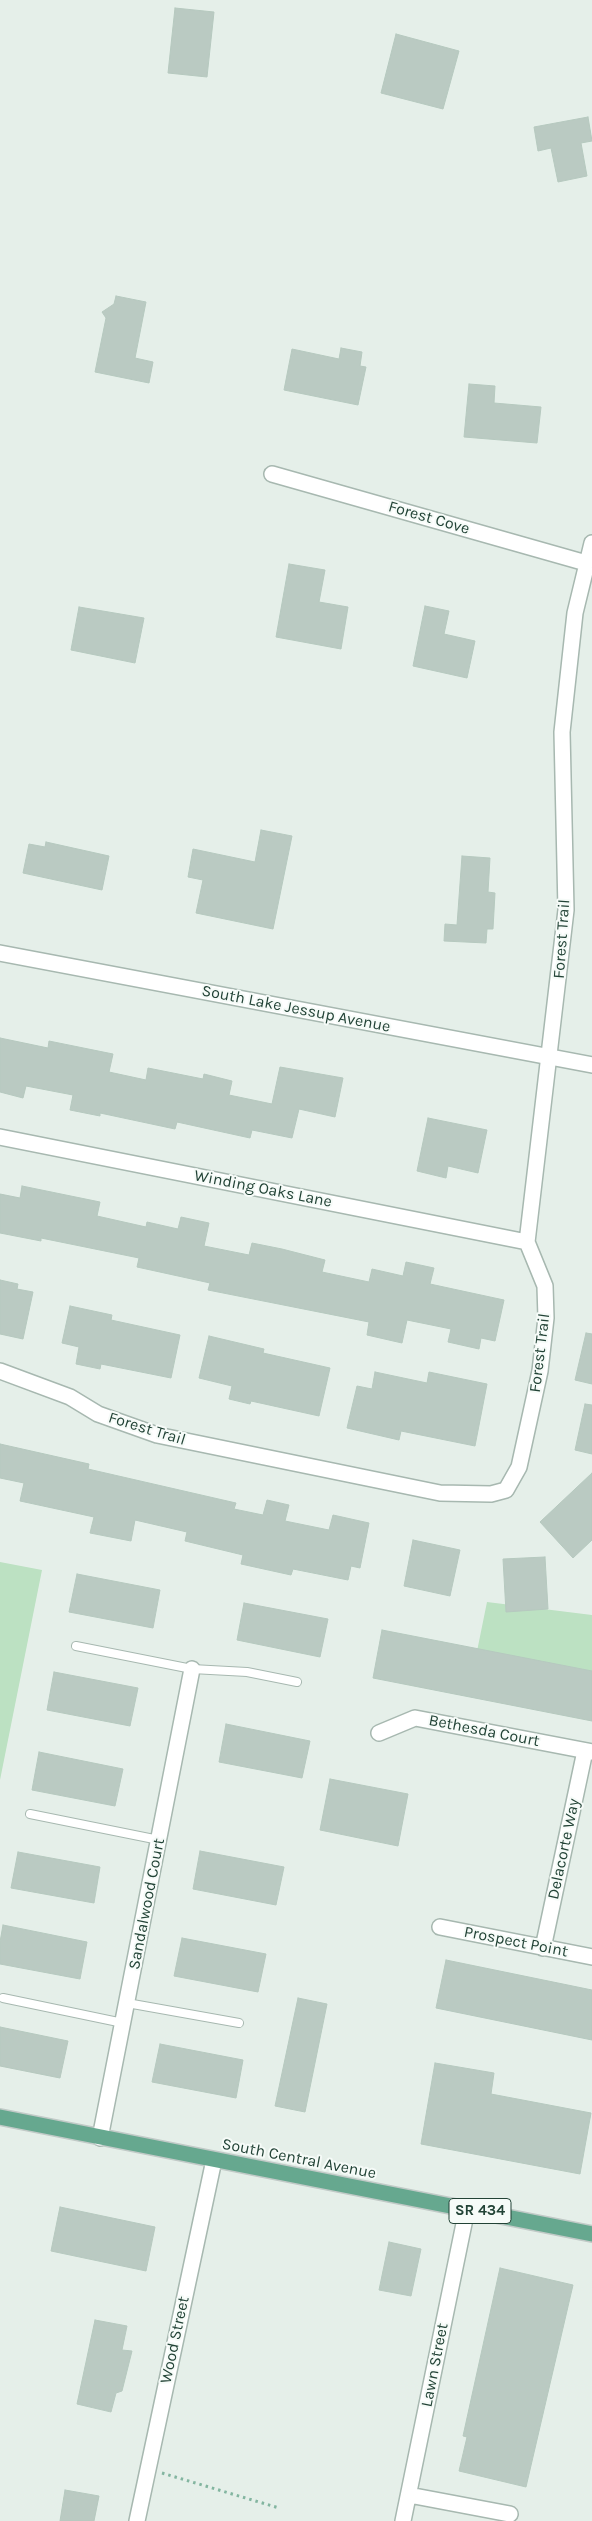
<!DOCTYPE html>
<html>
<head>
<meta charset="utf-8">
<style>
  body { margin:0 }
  canvas { display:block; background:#e5efe9 }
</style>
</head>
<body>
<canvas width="592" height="2521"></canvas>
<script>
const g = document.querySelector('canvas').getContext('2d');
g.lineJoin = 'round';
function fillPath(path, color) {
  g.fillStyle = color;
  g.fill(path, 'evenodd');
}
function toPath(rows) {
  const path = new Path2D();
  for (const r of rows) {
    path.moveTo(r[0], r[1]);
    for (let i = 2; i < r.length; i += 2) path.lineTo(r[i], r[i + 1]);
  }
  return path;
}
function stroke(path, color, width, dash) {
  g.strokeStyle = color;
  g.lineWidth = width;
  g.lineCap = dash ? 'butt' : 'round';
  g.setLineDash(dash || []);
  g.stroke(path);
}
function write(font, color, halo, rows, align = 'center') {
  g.font = font + ' Karla,sans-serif';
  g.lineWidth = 4;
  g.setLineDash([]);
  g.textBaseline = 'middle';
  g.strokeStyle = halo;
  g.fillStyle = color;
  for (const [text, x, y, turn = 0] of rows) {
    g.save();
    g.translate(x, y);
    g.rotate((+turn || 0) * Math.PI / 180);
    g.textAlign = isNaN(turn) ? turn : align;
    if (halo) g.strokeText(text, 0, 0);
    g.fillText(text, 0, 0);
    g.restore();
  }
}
const green = toPath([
  [0,1562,42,1570,0,1780],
  [487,1602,592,1615,592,1691,474,1666]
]);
const building = toPath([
  [175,8,214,12,207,77,168,73,175,8],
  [396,34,459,51,443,109,381,93,396,34],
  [588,117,592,141,581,143,587,176,558,182,551,148,538,151,534,127,588,117],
  [116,296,146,302,135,358,153,362,149,383,95,372,106,318,102,312,114,304,116,296],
  [341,348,362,352,360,366,366,367,358,405,284,390,292,349,339,359,341,348],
  [469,384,495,386,494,403,541,407,537,443,464,437,469,384],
  [289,564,325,570,319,602,348,607,341,649,276,637,289,564],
  [425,606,449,611,444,634,475,641,467,678,413,666,425,606],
  [79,607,144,618,135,663,71,650,79,607],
  [261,830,292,836,273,929,196,913,203,880,188,877,193,849,255,862,261,830],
  [46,842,109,856,102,890,23,873,29,844,45,847,46,842],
  [462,856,490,858,488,892,495,893,493,929,487,929,486,943,444,941,445,924,457,925,462,856],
  [0,1038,48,1048,49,1041,113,1054,109,1072,146,1080,148,1068,203,1079,204,1074,232,1081,229,1095,272,1104,280,1067,343,1078,335,1117,299,1109,292,1138,252,1130,250,1138,177,1122,175,1129,100,1113,100,1116,70,1110,73,1095,26,1086,23,1098,0,1092,0,1038],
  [428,1118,487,1130,478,1173,448,1166,446,1178,417,1171,428,1118],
  [22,1186,100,1202,97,1216,146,1227,147,1222,178,1229,181,1217,209,1223,204,1246,249,1255,252,1243,282,1249,325,1260,322,1272,369,1282,372,1269,403,1276,406,1262,434,1268,430,1284,504,1300,495,1341,481,1338,479,1349,448,1342,451,1329,407,1320,402,1343,367,1335,369,1322,208,1290,210,1283,137,1267,139,1258,41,1238,41,1241,0,1233,0,1194,20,1198,22,1186],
  [0,1280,18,1284,17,1289,33,1292,23,1339,0,1334,0,1280],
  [70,1306,112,1315,111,1320,180,1335,171,1378,101,1364,100,1369,76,1364,79,1347,62,1343,70,1306],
  [586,1333,592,1334,592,1384,575,1380,586,1333],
  [209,1336,264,1349,263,1353,330,1368,319,1416,251,1401,250,1404,229,1399,232,1386,199,1378,209,1336],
  [375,1372,427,1383,429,1372,487,1384,475,1446,401,1431,399,1440,347,1428,357,1386,372,1389,375,1372],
  [585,1404,592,1405,592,1454,575,1450,585,1404],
  [0,1444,89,1464,88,1469,236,1503,234,1509,263,1515,267,1500,289,1505,285,1521,329,1530,333,1515,369,1523,360,1568,351,1566,348,1580,293,1569,291,1575,241,1564,243,1555,185,1541,187,1532,135,1520,131,1541,90,1533,94,1517,20,1501,24,1483,0,1478,0,1444],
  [592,1473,592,1540,573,1558,540,1522,592,1473],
  [413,1540,460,1550,450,1596,404,1586,413,1540],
  [545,1557,548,1609,506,1612,503,1559,545,1557],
  [77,1574,160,1590,153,1628,69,1612,77,1574],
  [244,1603,328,1619,320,1657,237,1640,244,1603],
  [382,1630,592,1671,592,1721,373,1678,382,1630],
  [54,1672,138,1688,130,1726,47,1710,54,1672],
  [226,1724,310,1741,302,1778,219,1762,226,1724],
  [39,1752,123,1769,115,1806,32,1790,39,1752],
  [330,1779,408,1794,398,1846,320,1830,330,1779],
  [200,1851,284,1867,276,1905,193,1889,200,1851],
  [18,1852,100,1867,94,1903,11,1888,18,1852],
  [3,1925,87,1942,80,1979,0,1964,0,1942,3,1925],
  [182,1938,266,1954,258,1992,174,1976,182,1938],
  [446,1960,592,1990,592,2040,436,2008,446,1960],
  [298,1998,327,2004,305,2112,275,2106,298,1998],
  [0,2027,68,2041,60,2078,0,2066,0,2027],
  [160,2044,243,2060,236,2098,152,2082,160,2044],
  [435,2063,494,2073,491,2094,591,2113,580,2174,421,2144,435,2063],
  [60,2207,155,2227,146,2271,51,2251,60,2207],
  [389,2242,421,2249,411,2296,379,2290,389,2242],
  [500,2268,573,2285,526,2487,459,2471,467,2437,463,2436,500,2268],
  [95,2320,127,2326,122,2350,132,2351,122,2391,116,2393,111,2412,77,2404,95,2320],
  [65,2490,99,2496,94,2521,60,2521,65,2490]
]);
const path = toPath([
  [162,2473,279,2508]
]);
const service = toPath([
  [76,1646,192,1669,247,1672,297,1682],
  [30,1814,159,1840],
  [3,1998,123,2023],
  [127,2003,239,2023]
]);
const minor = toPath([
  [272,474,586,563],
  [0,1137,527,1242],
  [0,1371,70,1397,98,1414,157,1435,440,1493,491,1494,506,1490,519,1467,540,1371,546,1318,545,1286,527,1242,566,910,562,732,575,613,592,543],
  [379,1733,415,1718,592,1752],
  [440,1927,592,1957],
  [543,1948,585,1751],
  [100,2138,192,1669],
  [409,2495,510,2514],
  [137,2521,214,2160],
  [403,2521,467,2209]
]);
const tertiary = toPath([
  [0,953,592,1065]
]);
const primary = toPath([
  [0,2117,592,2234]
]);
const shields = [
  [480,2211,62]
];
const shieldNames = [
  ["SR 434",480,2211]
];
const streetNames = [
  ["Forest Cove",429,518,16],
  ["Forest Trail",562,939,-86],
  ["South Lake Jessup Avenue",296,1009,11],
  ["Winding Oaks Lane",263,1189,11],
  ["Forest Trail",540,1353,-83],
  ["Forest Trail",147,1429,17],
  ["Bethesda Court",484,1731,11],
  ["Delacorte Way",564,1849,-78],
  ["Sandalwood Court",147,1904,-79],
  ["Prospect Point",516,1942,11],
  ["South Central Avenue",299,2159,11],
  ["Wood Street",175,2340,-78],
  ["Lawn Street",435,2365,-79]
];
fillPath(green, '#bce1c2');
fillPath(building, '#bacac2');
stroke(building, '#b6c9bf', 1);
stroke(service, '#a7b8b0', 10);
stroke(minor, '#a7b8b0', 18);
stroke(tertiary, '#a7b8b0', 18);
stroke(primary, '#c1cac7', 18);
stroke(path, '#83b5a0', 3, [2.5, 4]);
stroke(service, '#fff', 8);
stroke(minor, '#fff', 15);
stroke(tertiary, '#fff', 15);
stroke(primary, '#66a88f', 15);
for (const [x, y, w] of shields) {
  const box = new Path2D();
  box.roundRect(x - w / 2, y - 12.5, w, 25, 4);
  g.fillStyle = '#f6fbf8';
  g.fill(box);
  stroke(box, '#224336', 1);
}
write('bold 15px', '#224336', null, shieldNames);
write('16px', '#224336', '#f6fbf8', streetNames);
</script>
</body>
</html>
